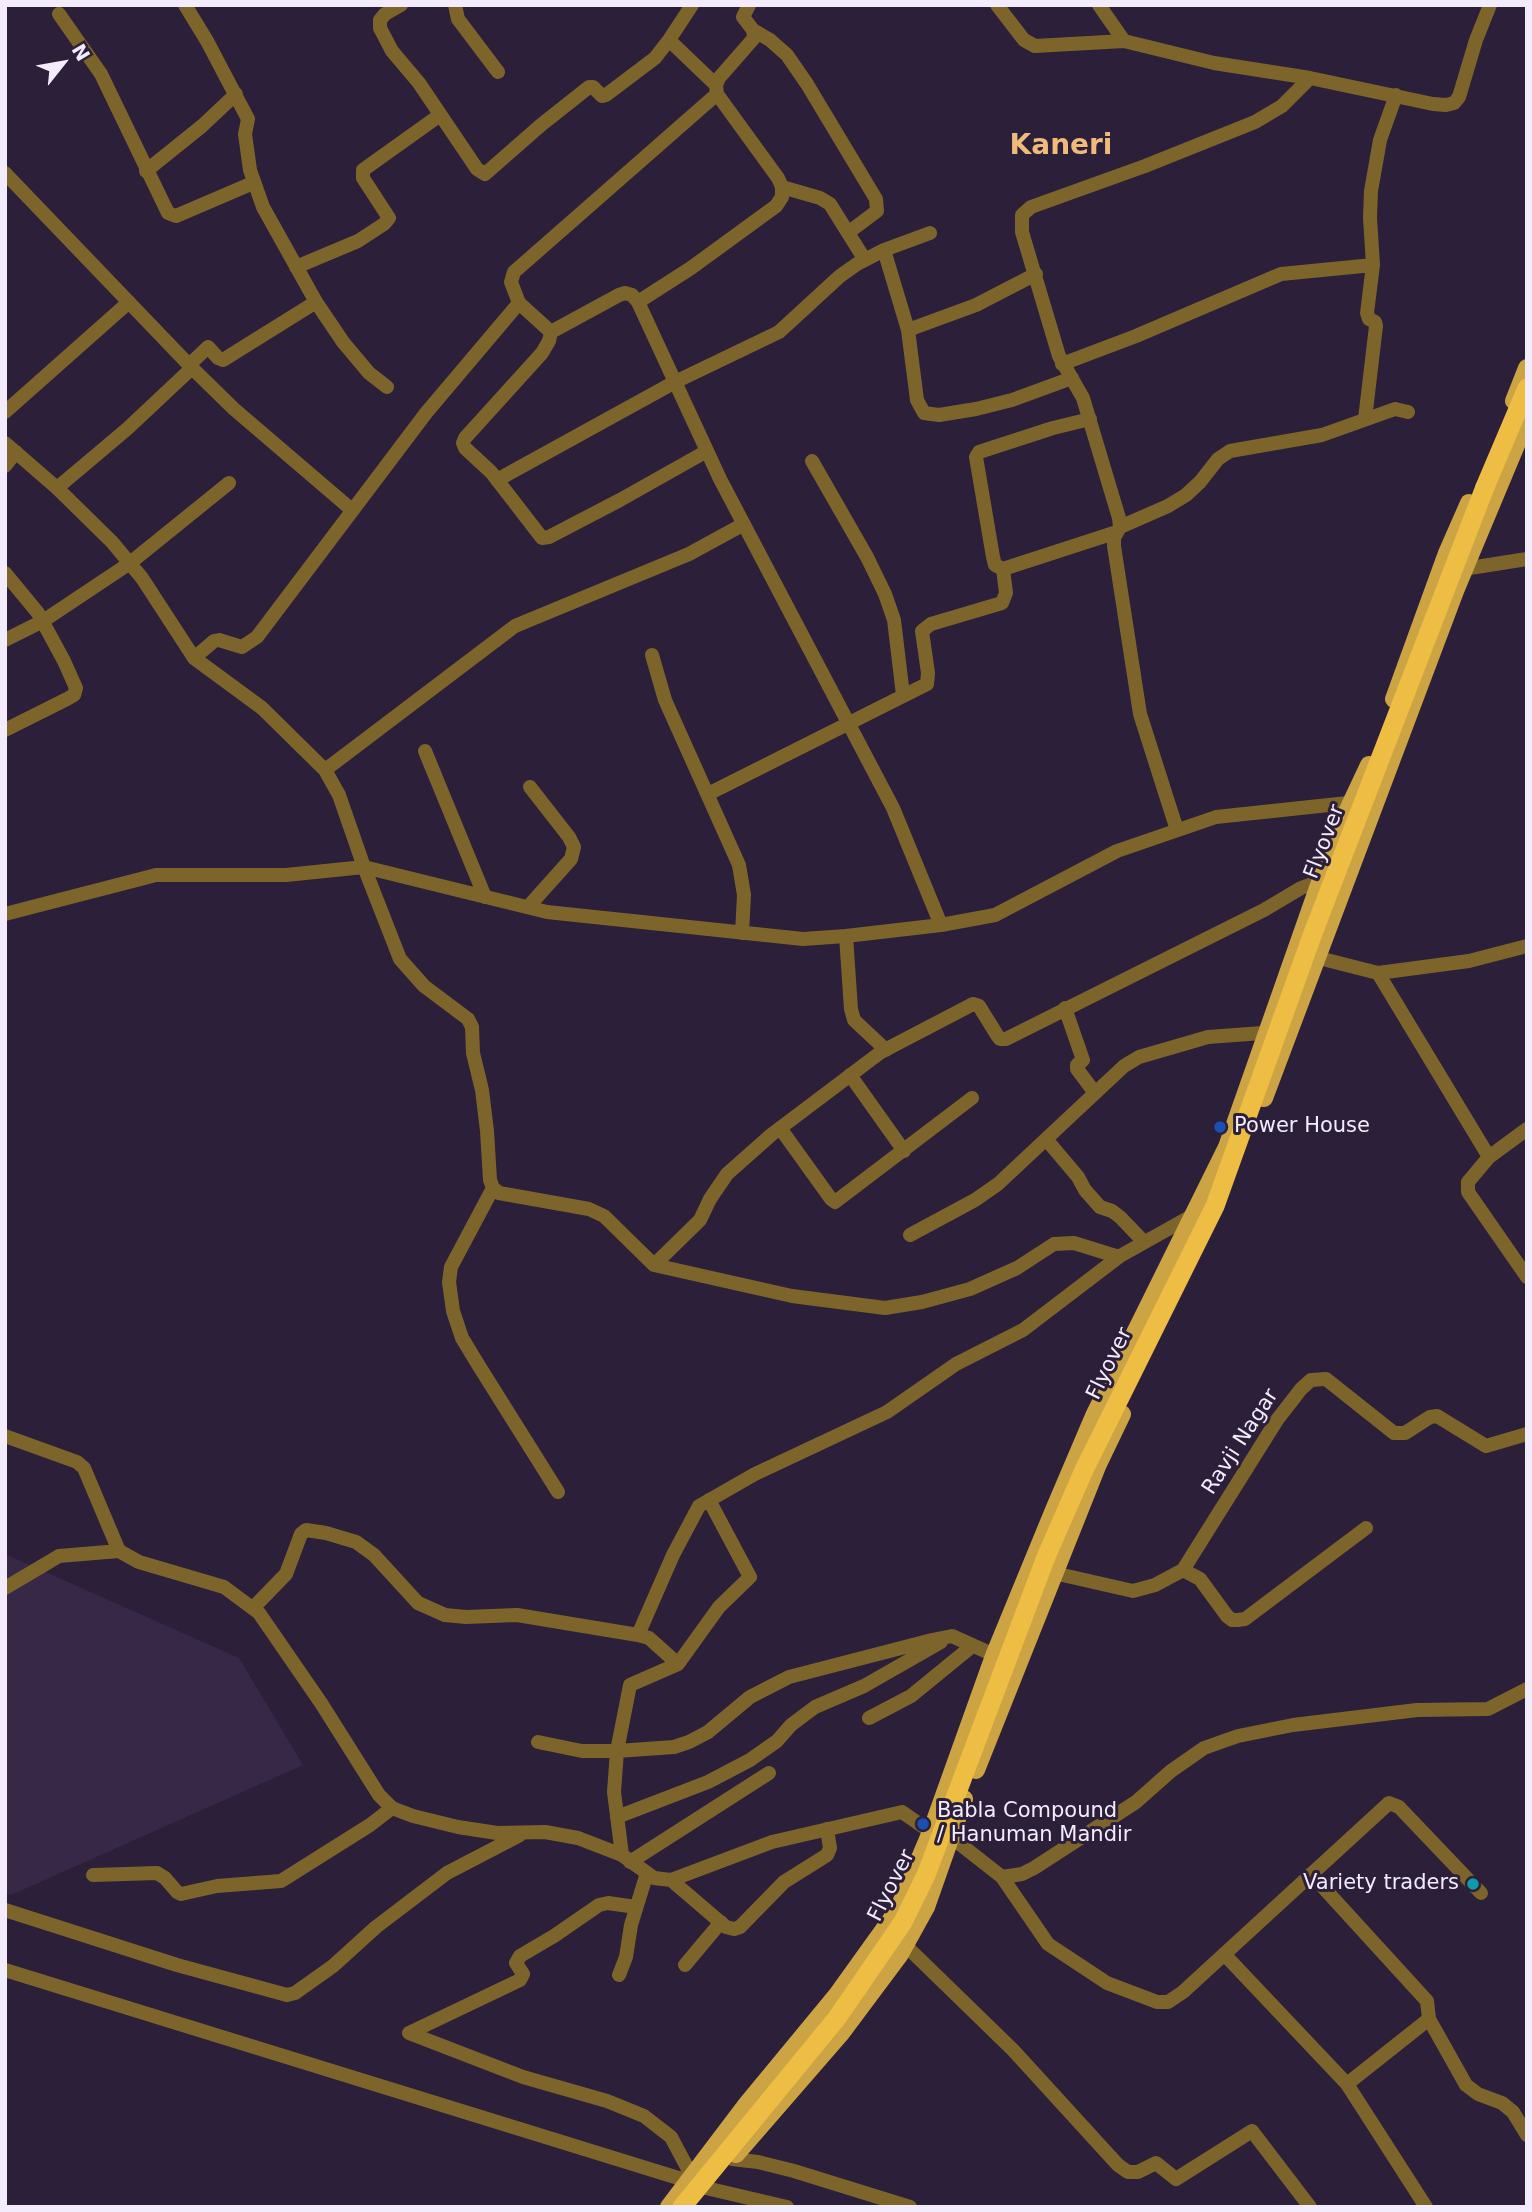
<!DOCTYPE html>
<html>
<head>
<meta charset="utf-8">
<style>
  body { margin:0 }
  #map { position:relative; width:1532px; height:2212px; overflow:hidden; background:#2b1f39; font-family:"DejaVu Sans",sans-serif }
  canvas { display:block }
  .frame { position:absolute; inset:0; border:7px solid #f3ecfd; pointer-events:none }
  .north { position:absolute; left:28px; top:28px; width:70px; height:70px; -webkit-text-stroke:5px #2b1f39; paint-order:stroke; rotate:59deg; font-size:19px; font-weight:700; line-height:28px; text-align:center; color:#f3ecfd }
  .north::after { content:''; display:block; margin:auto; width:24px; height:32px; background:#f3ecfd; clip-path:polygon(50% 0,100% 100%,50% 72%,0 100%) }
</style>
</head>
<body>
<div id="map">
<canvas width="1532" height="2212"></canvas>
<div class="frame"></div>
<div class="north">N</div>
</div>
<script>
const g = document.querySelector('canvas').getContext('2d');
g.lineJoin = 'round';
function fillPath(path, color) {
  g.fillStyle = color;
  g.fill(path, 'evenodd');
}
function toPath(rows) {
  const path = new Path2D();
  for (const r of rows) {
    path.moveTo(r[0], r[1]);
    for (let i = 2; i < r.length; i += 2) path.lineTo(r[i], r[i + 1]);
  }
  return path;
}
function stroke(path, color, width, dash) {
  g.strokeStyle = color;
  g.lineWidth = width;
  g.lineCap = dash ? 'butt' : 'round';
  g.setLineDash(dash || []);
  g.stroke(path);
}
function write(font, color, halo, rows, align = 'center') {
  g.font = font + ' "DejaVu Sans",sans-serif';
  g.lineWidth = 6;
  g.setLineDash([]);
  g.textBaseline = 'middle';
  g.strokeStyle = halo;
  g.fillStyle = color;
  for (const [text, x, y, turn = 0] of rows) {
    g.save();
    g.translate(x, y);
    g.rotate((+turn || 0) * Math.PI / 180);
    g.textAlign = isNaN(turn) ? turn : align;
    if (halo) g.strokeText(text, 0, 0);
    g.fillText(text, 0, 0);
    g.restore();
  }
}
const built = toPath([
  [5,1554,239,1658,303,1765,11,1895,5,1893]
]);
const minor = toPath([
  [185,5,207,41,248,119,245,134,250,170,263,207,316,302,343,342,369,373,387,387],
  [401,5,385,14,380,20,380,28,392,51,419,83,477,169,485,174,541,125,589,87,593,87,602,96,606,95,655,58,669,40],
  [455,5,458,19,498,72],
  [692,5,669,40,716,85],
  [997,5,1024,40,1035,46,1124,41,1214,63,1310,78],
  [1099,5,1124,41],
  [59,14,101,74,168,213,176,216,253,183],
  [753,30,770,40,787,55,807,84,876,199,877,211,849,232],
  [146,171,202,126,236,94],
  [5,173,192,368,234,409,352,510],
  [782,187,820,198,830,204,865,260],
  [884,250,908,330,917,400,924,413,939,415,976,409,1012,400,1072,378],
  [296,267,358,241,384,224,389,218,363,178,363,170,440,115],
  [638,302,720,479,893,808,941,925],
  [519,303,551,332,619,295,625,293,632,295,638,302,691,268,776,206,782,197,782,187,778,178,717,94],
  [908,330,976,305,1036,274],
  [551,332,549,341,542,353,465,438,463,443,465,448,491,472,542,538,549,537,620,500,707,451],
  [1062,364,1136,336,1281,274,1373,265],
  [189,365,208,347,218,358,223,360,316,302],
  [5,412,129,302],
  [1090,419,1053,428,979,452,976,457,993,557,995,565,1003,569,1117,532],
  [1365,419,1376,326,1375,322,1369,319,1367,313,1373,265,1370,218,1371,191,1380,140,1396,95],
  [5,443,57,488,112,542,142,578,194,658,262,708,325,770,339,795,364,867,400,959,424,986,468,1019,472,1027,473,1053,482,1090,487,1131,490,1180,493,1188,499,1193,589,1209,604,1216,654,1265,792,1296,885,1308,922,1302,970,1289,1017,1268,1054,1244,1074,1243,1119,1257],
  [812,461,867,557,885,594,894,620,903,695],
  [5,466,16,452],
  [497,480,675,382,779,332,840,276,857,264,884,250,930,233],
  [57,488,127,429,192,368],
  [1120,527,1168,506,1186,495,1200,482,1218,459,1230,451,1322,435,1395,409,1408,412],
  [1457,570,1527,559],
  [5,573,38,613,64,661,76,688,74,695,67,699,5,730],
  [5,640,43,621,130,563,229,483],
  [652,655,665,700,739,865,744,895,742,933],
  [194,658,214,641,219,640,242,647,257,637,426,413,519,303,511,282,514,272,717,94,716,85,719,78,754,38,753,30,743,17,749,5],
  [425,751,485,897],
  [325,770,515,626,689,554,744,524],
  [708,794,927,684,928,673,922,631,931,624,1002,603,1006,593,1003,569],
  [1177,830,1140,714,1114,546,1114,538,1120,527,1119,518,1083,398,1059,356,1022,232,1022,215,1031,207,1145,166,1255,122,1282,106,1310,78,1433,104,1446,105,1454,103,1459,97,1476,40,1490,5],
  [528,907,571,859,574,847,569,837,530,787],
  [5,914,156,875,286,875,364,867,547,912,803,939,846,936,941,925,995,915,1117,851,1216,817,1357,802],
  [846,936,851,1009,854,1020,886,1050],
  [1307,955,1378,973,1489,1157],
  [1378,973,1469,961,1527,946],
  [1065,1008,1083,1060,1077,1065,1077,1069,1095,1093],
  [850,1075,904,1151],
  [780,1128,831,1199,835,1202,972,1098],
  [1527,1129,1489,1157,1468,1182,1468,1192,1527,1277],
  [1046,1139,1078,1177,1085,1190,1100,1207,1112,1211,1120,1217,1144,1242],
  [493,1188,451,1267,449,1282,453,1311,462,1338,479,1366,558,1492],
  [910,1235,975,1200,998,1184,1124,1066,1139,1057,1208,1037,1276,1032],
  [654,1265,700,1220,710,1199,727,1174,771,1135,881,1052,973,1004,979,1006,997,1035,1000,1039,1006,1039,1264,910,1301,888,1312,884,1326,883],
  [5,1436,77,1462,84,1468,119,1551],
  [1183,1570,1200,1579,1227,1616,1232,1620,1238,1620,1245,1619,1366,1528],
  [1045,1571,1133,1591,1155,1585,1183,1570,1277,1420,1301,1389,1311,1380,1326,1379,1394,1433,1405,1433,1430,1417,1437,1416,1486,1446,1527,1434],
  [5,1588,59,1556,119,1551,139,1562,224,1587,259,1613,321,1703,379,1795,392,1808,413,1816,458,1827,497,1833,545,1832,578,1838,622,1855,614,1792,617,1751,582,1751,538,1742],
  [253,1608,286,1574,301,1534,306,1530,326,1533,356,1542,374,1555,418,1603,445,1615,466,1617,517,1615,638,1635],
  [1003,1659,952,1636,932,1640,789,1677,750,1697,708,1732,689,1742,674,1747,617,1751,630,1685,678,1664,649,1638,638,1635,673,1555,699,1506,755,1474,887,1412,956,1364,1023,1330,1120,1256,1195,1214,1197,1214],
  [678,1664,719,1607,750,1577,709,1500],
  [869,1718,911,1696,971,1647],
  [617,1817,708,1782,750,1760,777,1741,791,1725,815,1707,864,1686,941,1642],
  [622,1855,654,1878,671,1880,772,1842,902,1812,931,1832,951,1837,1002,1877,1048,1944,1107,1983,1157,2002,1168,2002,1183,1992,1389,1803,1399,1807,1481,1893],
  [630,1862,769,1773],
  [1311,1874,1427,2001,1429,2019,1466,2085,1478,2094,1502,2103,1513,2112,1527,2135],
  [93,1875,157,1873,165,1878,177,1892,181,1894,217,1886,281,1881,370,1825,392,1808],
  [1002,1877,1022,1874,1034,1868,1136,1802,1171,1771,1204,1748,1238,1736,1293,1725,1417,1710,1488,1709,1527,1689],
  [671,1880,726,1927,734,1929,740,1927,784,1882,827,1855,830,1848,827,1829],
  [5,1910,177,1965,287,1995,295,1993,333,1966,376,1927,447,1873,520,1835],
  [905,1945,1013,2050,1118,2165,1128,2172,1138,2172,1156,2163,1176,2179,1252,2131,1310,2207],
  [1224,1954,1347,2084,1426,2207],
  [685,1965,721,1922],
  [5,1970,688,2181,706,2188,787,2207],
  [619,1975,626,1957,631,1925,647,1873],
  [409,2033,523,2077,607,2101,644,2116,671,2137,688,2169,703,2179],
  [409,2033,520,1980,523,1974,516,1963,520,1956,554,1936,599,1905,608,1903,636,1907],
  [1347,2084,1429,2019],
  [732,2159,758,2162,794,2171,910,2207]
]);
const major = toPath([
  [1514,401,1527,368],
  [1394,699,1447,553,1469,503],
  [1264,1098,1455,591,1527,419],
  [976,1770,1098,1464,1122,1414],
  [736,2154,841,2033,900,1954,926,1907,964,1799],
  [669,2207,747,2104,837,1995,898,1910,931,1832,994,1656,1054,1510,1094,1416,1227,1147,1338,831,1369,765]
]);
const highway = toPath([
  [1485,487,1527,388]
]);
const highwayBridge = toPath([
  [682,2207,837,2018,903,1922,926,1875,1046,1557,1084,1470,1215,1206,1313,933,1485,487]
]);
const markers = [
  [1220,1127,7,"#1a4fb4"],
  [923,1824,7,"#1a4fb4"],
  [1473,1884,7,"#0f9aa8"]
];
const streetNames = [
  ["Flyover",1325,842,-69],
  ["Flyover",1110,1364,-64],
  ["Ravji Nagar",1241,1442,-57],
  ["Flyover",892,1886,-63]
];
const poiNames = [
  ["Power House",1234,1127],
  ["Babla Compound",937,1812],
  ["/ Hanuman Mandir",937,1836],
  ["Variety traders",1459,1884,"right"]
];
const districtNames = [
  ["Kaneri",1061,147]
];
fillPath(built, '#372848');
stroke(minor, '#7d642b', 14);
stroke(major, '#cca444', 18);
stroke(highway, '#eebd44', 19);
stroke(highwayBridge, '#eebd44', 19);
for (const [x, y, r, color] of markers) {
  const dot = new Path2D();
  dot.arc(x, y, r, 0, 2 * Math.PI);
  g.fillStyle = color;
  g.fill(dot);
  stroke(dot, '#2b1f39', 2.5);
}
write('21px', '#f3ecfd', '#2b1f39', streetNames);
write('21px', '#f3ecfd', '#2b1f39', poiNames, 'left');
write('bold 28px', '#efba7c', '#2b1f39', districtNames);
</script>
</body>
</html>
